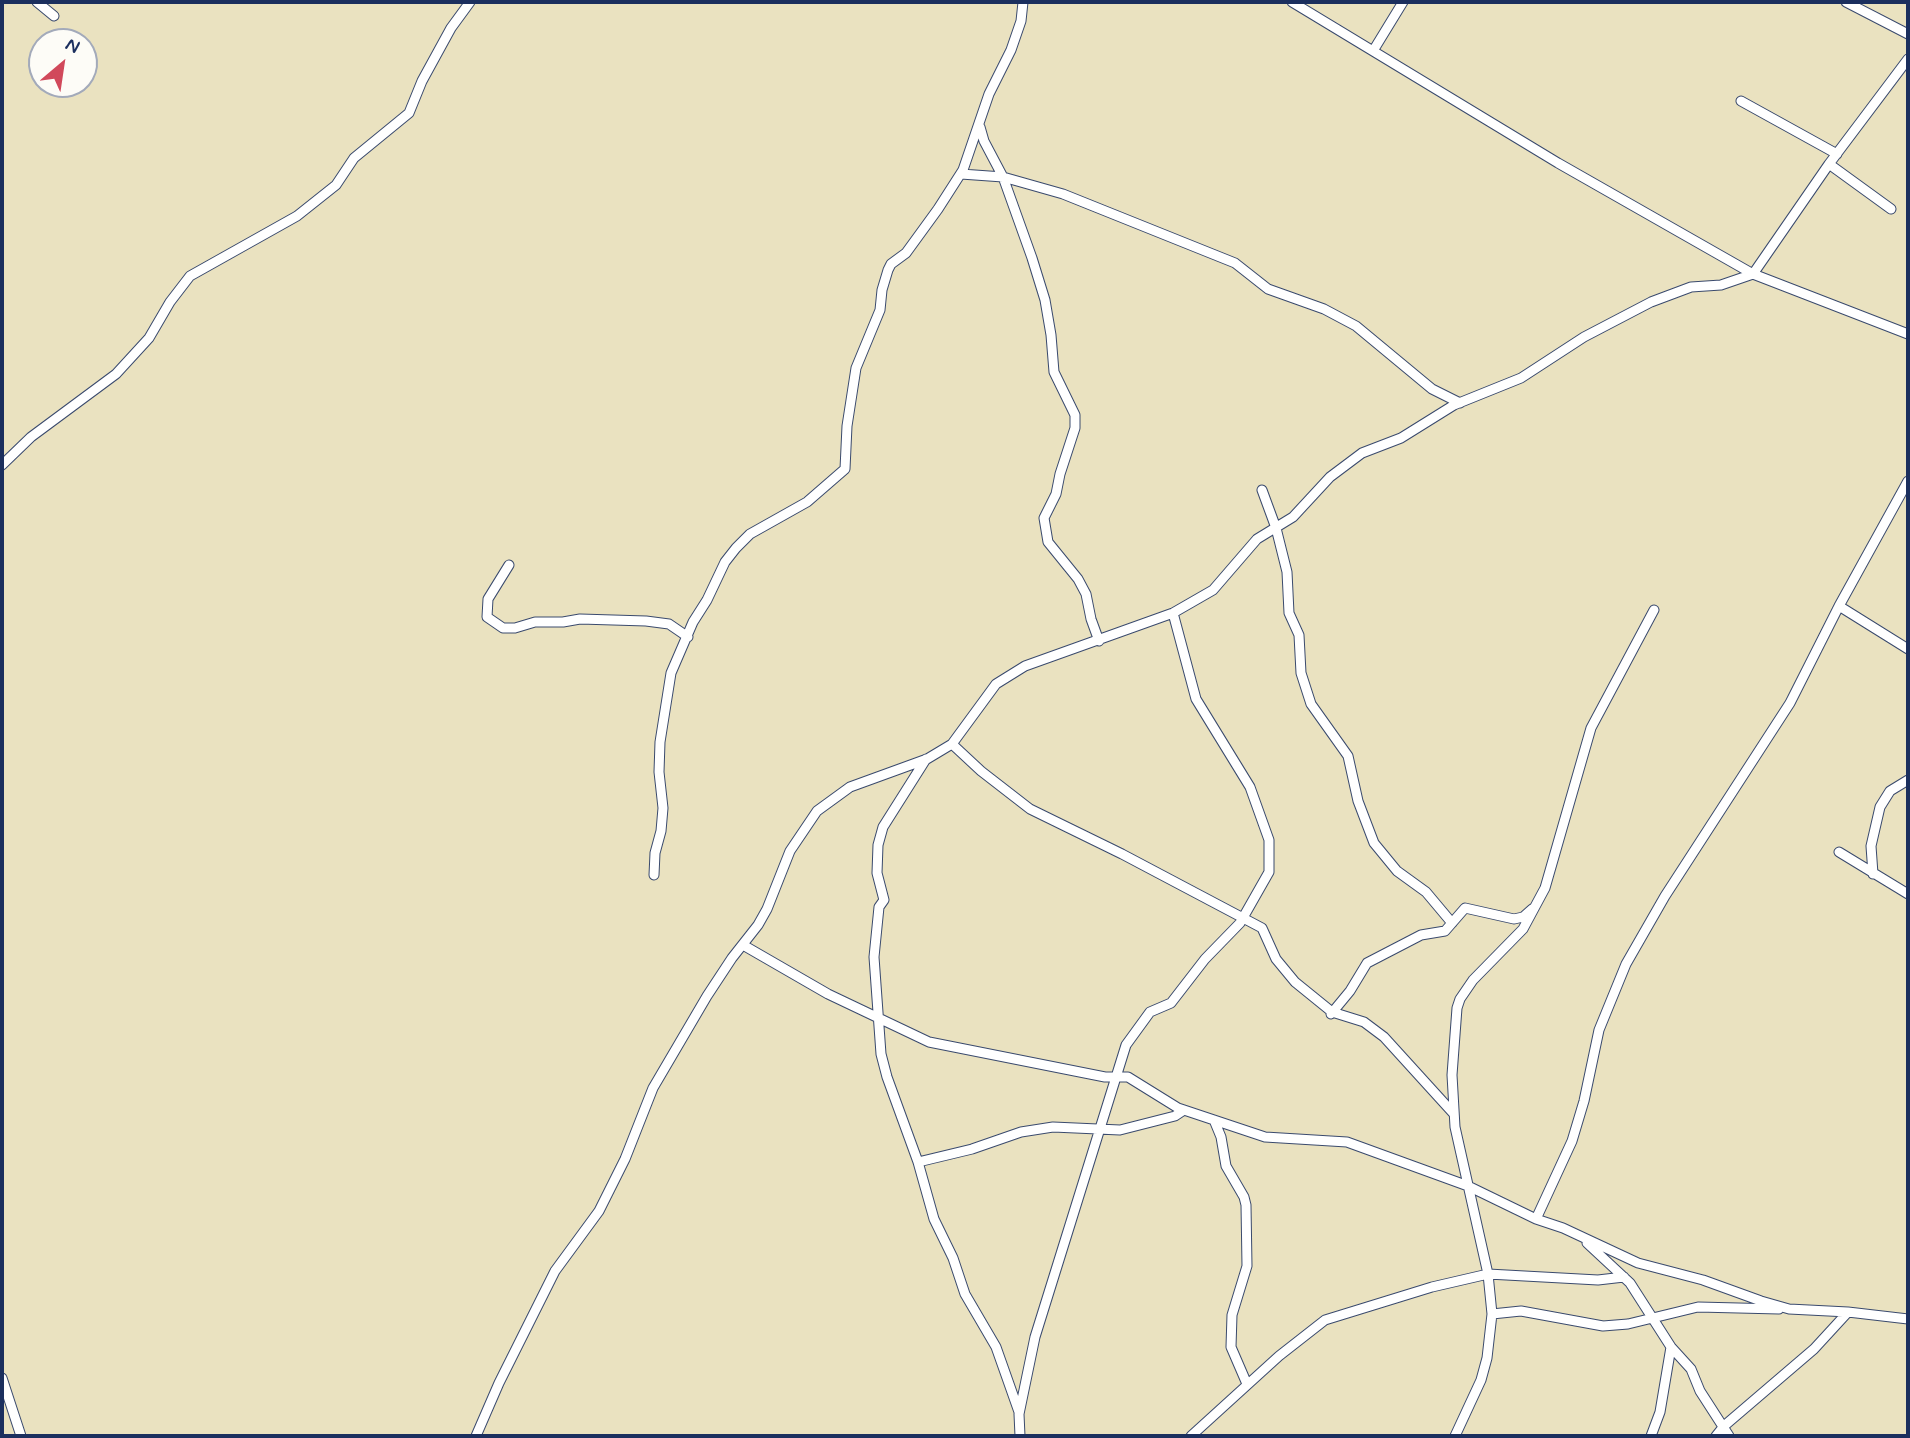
<!DOCTYPE html>
<html>
<head>
<meta charset="utf-8">
<style>
  body { margin:0 }
  #map { position:relative; width:1910px; height:1438px; overflow:hidden; background:#eae2c0; font-family:Mynerve,sans-serif }
  canvas { display:block }
  .frame { position:absolute; inset:0; border:4px solid #1b2f5e; pointer-events:none }
  .north { position:absolute; left:28px; top:28px; width:70px; height:70px; box-sizing:border-box; background:#fdfcf7; border:2px solid #a3aaba; border-radius:50%; rotate:29deg; font-size:19px; font-weight:700; line-height:28px; text-align:center; color:#1b2f5e }
  .north::after { content:''; display:block; margin:auto; width:24px; height:32px; background:#d1495b; clip-path:polygon(50% 0,100% 100%,50% 72%,0 100%) }
</style>
</head>
<body>
<div id="map">
<canvas width="1910" height="1438"></canvas>
<div class="frame"></div>
<div class="north">N</div>
</div>
<script>
const g = document.querySelector('canvas').getContext('2d');
g.lineJoin = 'round';
function toPath(rows) {
  const path = new Path2D();
  for (const r of rows) {
    path.moveTo(r[0], r[1]);
    for (let i = 2; i < r.length; i += 2) path.lineTo(r[i], r[i + 1]);
  }
  return path;
}
function stroke(path, color, width, dash) {
  g.strokeStyle = color;
  g.lineWidth = width;
  g.lineCap = dash ? 'butt' : 'round';
  g.setLineDash(dash || []);
  g.stroke(path);
}
const minor = toPath([
  [37,2,54,16],
  [1292,2,1558,163,1753,274,1908,334],
  [1846,2,1908,34],
  [1373,51,1403,2],
  [1741,101,1837,154],
  [980,127,984,141,1003,177,1032,258,1045,300,1051,335,1054,372,1075,415,1075,428,1060,474,1056,494,1044,518,1048,542,1078,579,1086,594,1091,619,1099,641],
  [1829,164,1891,209],
  [961,174,1003,177,1063,194,1235,263,1268,289,1324,309,1356,326,1432,389,1460,403],
  [2,465,31,437,116,374,149,338,170,302,190,276,297,216,336,185,354,158,409,113,422,81,451,28,470,2],
  [1262,490,1276,528,1287,572,1289,613,1299,635,1301,673,1311,704,1348,756,1358,801,1374,843,1397,871,1426,892,1452,923],
  [509,565,488,599,487,617,503,628,515,628,535,622,563,622,580,619,646,621,669,624,688,637],
  [1839,606,1908,649],
  [952,744,981,771,1030,809,1122,854,1262,928,1276,959,1295,982,1332,1012,1364,1022,1384,1037,1454,1114],
  [926,759,883,827,878,845,877,873,884,900,879,907,874,957,881,1054,887,1077,918,1162,934,1219,953,1258,965,1294,996,1347,1019,1412],
  [1839,852,1908,894],
  [1873,874,1871,846,1880,807,1890,791,1908,780],
  [654,875,655,853,661,831,663,808,659,772,660,742,671,673,693,622,707,600,725,562,736,548,750,534,807,502,845,469,847,426,856,368,880,310,882,290,888,270,891,264,906,253,938,209,963,170,989,94,1011,50,1021,21,1023,2],
  [743,945,828,994,929,1042,1105,1077,1128,1077,1178,1108,1265,1137,1347,1142,1468,1186,1536,1219,1563,1228,1638,1263,1703,1280,1761,1301,1789,1309,1848,1312,1908,1319],
  [1331,1014,1350,991,1367,963,1421,935,1445,931,1465,908,1514,919,1523,917,1532,909],
  [1214,1120,1221,1137,1226,1166,1244,1197,1246,1205,1247,1266,1232,1315,1231,1347,1247,1384],
  [918,1162,972,1149,1021,1132,1053,1127,1120,1130,1175,1116,1184,1110],
  [1536,1219,1572,1141,1584,1101,1599,1030,1626,964,1665,896,1790,703,1839,606,1908,481],
  [1587,1243,1630,1283,1671,1347,1660,1412,1651,1436],
  [1492,1314,1521,1311,1603,1326,1628,1324,1698,1307,1779,1309],
  [1671,1347,1691,1369,1700,1391,1729,1436],
  [2,1378,21,1436],
  [476,1436,499,1383,555,1271,599,1211,625,1159,653,1088,707,996,732,958,758,925,767,909,790,851,817,811,850,787,927,759,952,744,996,684,1025,666,1173,613,1213,590,1257,539,1293,517,1330,477,1362,453,1401,438,1454,405,1521,378,1584,337,1651,302,1691,287,1721,285,1753,274,1829,164,1908,59],
  [1020,1436,1019,1414,1035,1337,1126,1045,1150,1012,1171,1003,1205,959,1240,923,1269,872,1269,840,1250,787,1196,699,1173,613],
  [1191,1436,1279,1356,1325,1320,1432,1287,1488,1274,1598,1280,1624,1277],
  [1455,1436,1481,1380,1487,1358,1492,1314,1488,1274,1455,1127,1452,1075,1457,1008,1460,999,1473,980,1523,929,1545,888,1591,728,1654,610],
  [1716,1436,1724,1426,1814,1349,1848,1312]
]);
stroke(minor, '#3a4a6d', 11);
stroke(minor, '#fff', 9);
</script>
</body>
</html>
